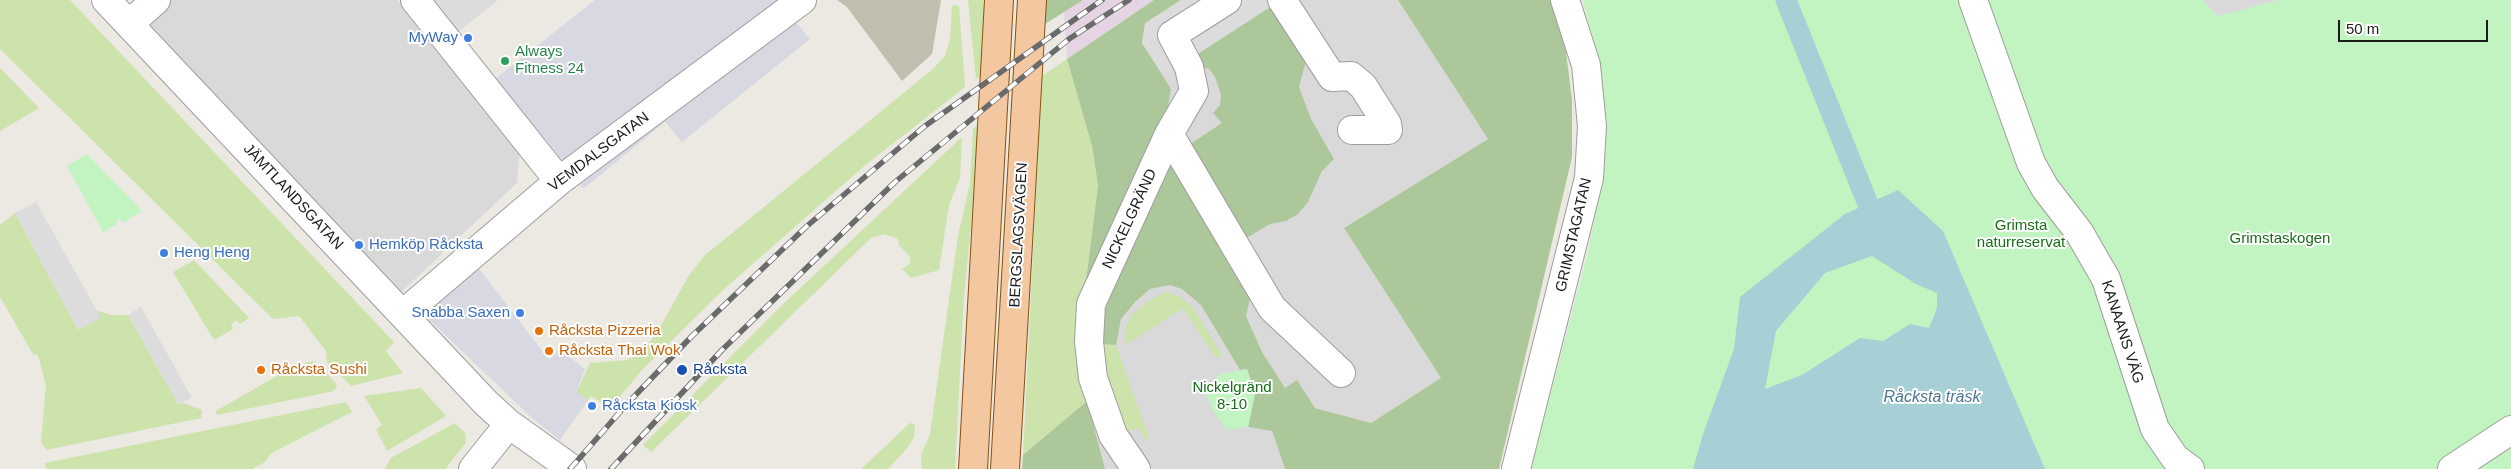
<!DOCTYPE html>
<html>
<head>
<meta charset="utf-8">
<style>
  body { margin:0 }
  #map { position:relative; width:2511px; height:469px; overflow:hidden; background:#ece8e2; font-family:Helvetica,sans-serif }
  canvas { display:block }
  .scale { position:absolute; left:2338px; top:20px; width:150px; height:22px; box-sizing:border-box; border:2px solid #1c1c1c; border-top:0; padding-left:6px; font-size:15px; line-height:18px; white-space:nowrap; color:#1c1c1c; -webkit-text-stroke:4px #fff; paint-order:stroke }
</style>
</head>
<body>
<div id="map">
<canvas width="2511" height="469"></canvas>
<div class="scale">50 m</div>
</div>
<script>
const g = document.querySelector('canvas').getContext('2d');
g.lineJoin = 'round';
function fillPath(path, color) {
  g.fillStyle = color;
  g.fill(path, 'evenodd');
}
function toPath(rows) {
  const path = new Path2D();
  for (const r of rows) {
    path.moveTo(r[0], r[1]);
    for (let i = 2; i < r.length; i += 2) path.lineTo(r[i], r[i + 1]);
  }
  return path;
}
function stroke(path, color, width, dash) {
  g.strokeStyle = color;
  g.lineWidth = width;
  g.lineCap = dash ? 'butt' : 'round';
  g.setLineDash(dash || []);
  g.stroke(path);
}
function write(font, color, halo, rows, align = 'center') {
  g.font = font + ' Helvetica,sans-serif';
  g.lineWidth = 4;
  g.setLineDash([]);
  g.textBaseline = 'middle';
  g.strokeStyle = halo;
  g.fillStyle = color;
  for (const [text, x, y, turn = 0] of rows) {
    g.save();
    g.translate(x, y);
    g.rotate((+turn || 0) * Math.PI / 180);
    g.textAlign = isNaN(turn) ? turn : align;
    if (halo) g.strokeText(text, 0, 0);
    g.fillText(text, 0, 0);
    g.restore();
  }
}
const residential = toPath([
  [141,0,397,0,520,150,517,183,396,297,128,10],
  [1154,0,1398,0,1488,139,1344,228,1441,378,1371,423,1259,392,1285,469,1105,469,1087,401,1084,297,1166,118,1171,89,1123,21],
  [2202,0,2279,0,2218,17]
]);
const industrial = toPath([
  [1083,0,1154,0,1067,59,1064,12]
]);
const construction = toPath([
  [837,0,941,0,932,54,902,81,847,7]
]);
const grass = toPath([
  [0,0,70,0,394,342,386,351,403,373,351,386,327,362,326,351,299,316,273,319,0,49],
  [968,0,983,0,987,30,985,73,976,79],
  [956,5,959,6,965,87,863,167,723,290,641,371,611,408,591,396,588,400,576,393,590,363,627,360,644,351,663,322,688,277,704,256,933,69,945,56,950,40,952,6],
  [1067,59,1092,146,1098,185,1084,297,1087,401,1023,455,1038,153,1039,78],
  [0,68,39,108,0,131],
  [982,121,978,186,973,206,964,295,955,469,922,469,921,455,930,434,958,236,970,183,973,129],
  [962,137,960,178,949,205,939,270,911,278,902,269,910,264,910,257,899,245,898,239,885,234,871,238,651,452,643,445,780,307],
  [15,213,78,330,100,318,96,310,111,315,128,315,178,404,183,403,202,410,201,418,46,450,41,442,46,385,38,355,33,354,0,297,0,225],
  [194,260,249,318,240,324,237,320,231,324,233,329,214,340,173,272],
  [1166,292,1180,297,1193,308,1222,355,1217,359,1183,308,1127,344,1125,342,1126,325,1133,313,1147,302],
  [1100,344,1116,345,1149,438,1146,440,1139,428,1122,433,1104,381],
  [315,361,337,385,334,391,217,415,216,411,296,365],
  [421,388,446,416,387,451,376,429,382,425,364,396],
  [346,402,352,412,271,453,265,462,252,469,47,469,46,467,45,463],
  [455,423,465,433,466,443,445,469,385,469,391,458],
  [910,423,915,424,914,437,908,447,888,469,861,469]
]);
const forest = toPath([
  [1045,0,1083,0,1042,26],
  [1154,0,1181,0,1145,24,1142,43,1171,89,1166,118,1084,297,1098,185,1092,146,1067,59],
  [1398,0,1550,0,1564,36,1572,100,1572,157,1499,469,1285,469,1272,431,1248,427,1255,394,1247,369,1240,370,1201,305,1182,289,1170,285,1150,289,1135,302,1121,319,1116,345,1100,344,1099,325,1164,167,1176,167,1252,290,1246,316,1262,352,1285,388,1297,380,1315,408,1371,423,1441,378,1344,228,1488,139],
  [1273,5,1307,57,1299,87,1311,119,1334,159,1322,171,1308,202,1298,214,1286,221,1270,224,1243,240,1186,147,1222,123,1213,113,1220,105,1221,95,1215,77,1209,69,1199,66,1192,57],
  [1087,401,1105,469,1022,469,1023,455]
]);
const park = toPath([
  [1583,0,2202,0,2218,16,2279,0,2511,0,2511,469,1531,469,1587,256,1601,187,1605,127,1599,61],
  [87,154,142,211,123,223,120,219,116,221,117,224,103,232,67,166],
  [1247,369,1255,394,1248,427,1227,430,1214,412,1206,394,1219,374]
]);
const parking = toPath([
  [432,0,498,0,458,32],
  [1181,0,1281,0,1164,76,1142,43,1145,23],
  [36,202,101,318,78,330,15,213],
  [141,307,192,398,178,404,128,315]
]);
const plaza = toPath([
  [595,0,777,0,810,39,682,142,665,122,583,189,551,146,495,79],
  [474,262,549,360,560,350,585,369,576,392,588,400,560,440,531,417,418,309]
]);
const water = toPath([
  [1898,190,1943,231,2045,469,1693,469,1703,434,1734,349,1740,297,1845,214],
  [1872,256,1916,284,1937,293,1937,308,1929,328,1910,324,1883,341,1860,338,1802,375,1765,389,1776,331,1825,273]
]);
const canal = toPath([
  [1786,0,1868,204]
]);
const minor = toPath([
  [106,0,486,403,509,424,572,469],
  [415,0,559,181],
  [1282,0,1332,77,1351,76,1363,86,1387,124,1388,130,1352,130],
  [1973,0,2031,163,2045,188,2079,232,2106,279,2155,429,2175,458,2190,469],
  [129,24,156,0],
  [1169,134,1272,308,1341,373],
  [403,314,559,181,802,0],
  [473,469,509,424],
  [1136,469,1113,435,1093,378,1089,342,1091,304,1169,134,1194,91,1189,67,1172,35,1227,0],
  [1516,469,1589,178,1592,126,1586,65,1565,0],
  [2452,469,2511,430]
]);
const major = toPath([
  [973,469,999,0],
  [1005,469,1032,0]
]);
const rail = toPath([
  [570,469,627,404,692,336,807,226,925,126,1102,0],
  [611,469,722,350,895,182,1069,39,1129,0]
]);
const markers = [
  [468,38,5,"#3f7fe0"],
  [505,61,5,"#2e9e5b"],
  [359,245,5,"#3f7fe0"],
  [164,253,5,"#3f7fe0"],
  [520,313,5,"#3f7fe0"],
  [539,331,5,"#e8710a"],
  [549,351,5,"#e8710a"],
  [261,370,5,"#e8710a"],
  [682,370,6,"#1a4fb4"],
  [592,406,5,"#3f7fe0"]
];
const shopNames = [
  ["MyWay",458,38,"right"],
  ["Hemköp Råcksta",369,245],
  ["Heng Heng",174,253],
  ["Snabba Saxen",510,313,"right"],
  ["Råcksta Kiosk",602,406]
];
const leisureNames = [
  ["Always",515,52],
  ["Fitness 24",515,69]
];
const streetNames = [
  ["VEMDALSGATAN",599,152,-37],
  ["JÄMTLANDSGATAN",293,197,47],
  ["NICKELGRÄND",1130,219,-65],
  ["BERGSLAGSVÄGEN",1019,235,-87],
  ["GRIMSTAGATAN",1574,235,-77],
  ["KANAANS VÄG",2122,332,72]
];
const parkNames = [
  ["Grimsta",2021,226],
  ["naturreservat",2021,243],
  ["Grimstaskogen",2280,239],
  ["Nickelgränd",1232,388],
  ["8-10",1232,405]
];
const foodNames = [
  ["Råcksta Pizzeria",549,331],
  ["Råcksta Thai Wok",559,351],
  ["Råcksta Sushi",271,370]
];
const transitNames = [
  ["Råcksta",693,370]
];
const waterNames = [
  ["Råcksta träsk",1932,398]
];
fillPath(residential, '#dad9d9');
fillPath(industrial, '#e5d4e3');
fillPath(construction, '#c0beae');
fillPath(grass, '#cce3ac');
fillPath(forest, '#acc89a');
fillPath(park, '#c2f4c2');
fillPath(parking, '#dcdcdc');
fillPath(plaza, '#d7d8e2');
fillPath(water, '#a6d0d6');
stroke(canal, '#a6d0d6', 21);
stroke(minor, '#9d9d9d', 30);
stroke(major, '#87520d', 30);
stroke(minor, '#fff', 28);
stroke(major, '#f3c7a0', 28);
stroke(rail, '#6a6a6a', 5.5);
stroke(rail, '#fff', 4, [11]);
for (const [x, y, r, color] of markers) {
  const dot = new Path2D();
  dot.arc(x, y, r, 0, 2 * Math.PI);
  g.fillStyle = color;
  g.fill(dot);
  stroke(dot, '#fff', 2);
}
write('15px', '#366cbe', '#fff', shopNames, 'left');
write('15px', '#27864d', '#fff', leisureNames, 'left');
write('15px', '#1c1c1c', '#fff', streetNames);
write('15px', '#166f14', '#fff', parkNames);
write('15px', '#c56008', '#fff', foodNames, 'left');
write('15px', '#164399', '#fff', transitNames, 'left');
write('italic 16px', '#4b7794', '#fff', waterNames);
</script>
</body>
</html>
